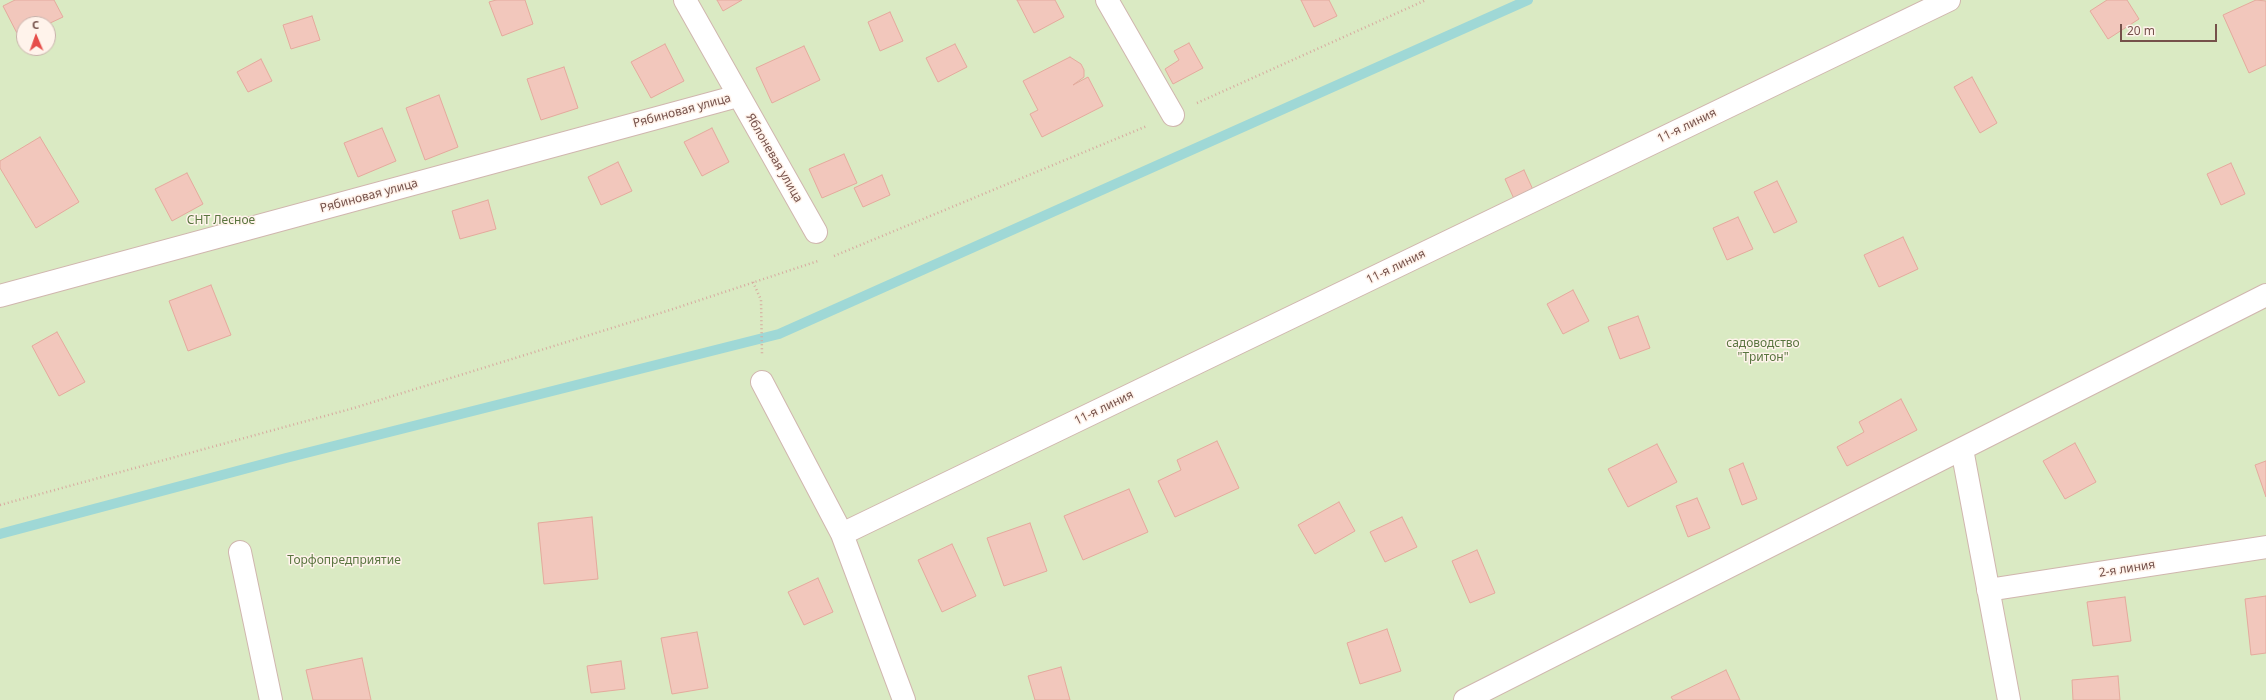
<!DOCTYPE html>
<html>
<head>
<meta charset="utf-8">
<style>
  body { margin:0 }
  #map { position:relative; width:2266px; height:700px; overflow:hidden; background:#fcefe5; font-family:"Noto Sans",sans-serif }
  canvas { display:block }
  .north { position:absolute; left:16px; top:16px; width:40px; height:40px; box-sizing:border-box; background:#fff3eb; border:1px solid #c8b2ab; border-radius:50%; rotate:358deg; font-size:11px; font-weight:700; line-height:16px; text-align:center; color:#75514a }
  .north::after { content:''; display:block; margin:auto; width:14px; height:18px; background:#e64e4a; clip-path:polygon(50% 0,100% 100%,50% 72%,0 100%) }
  .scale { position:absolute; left:2120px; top:24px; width:97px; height:18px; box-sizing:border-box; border:2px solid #75514a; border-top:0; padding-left:5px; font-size:12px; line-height:14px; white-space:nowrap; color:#75514a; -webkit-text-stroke:3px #fff3eb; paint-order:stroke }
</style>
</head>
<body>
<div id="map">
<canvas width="2266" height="700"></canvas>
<div class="north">С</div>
<div class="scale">20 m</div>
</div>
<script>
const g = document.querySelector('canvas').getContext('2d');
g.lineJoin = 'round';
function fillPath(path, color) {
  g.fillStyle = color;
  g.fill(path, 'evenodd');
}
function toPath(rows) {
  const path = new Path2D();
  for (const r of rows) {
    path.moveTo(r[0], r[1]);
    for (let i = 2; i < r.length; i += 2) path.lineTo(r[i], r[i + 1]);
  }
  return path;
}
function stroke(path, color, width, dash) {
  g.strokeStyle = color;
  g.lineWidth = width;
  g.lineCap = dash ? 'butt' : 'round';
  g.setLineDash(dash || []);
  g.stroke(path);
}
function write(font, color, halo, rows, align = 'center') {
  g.font = font + ' "Noto Sans",sans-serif';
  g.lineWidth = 3;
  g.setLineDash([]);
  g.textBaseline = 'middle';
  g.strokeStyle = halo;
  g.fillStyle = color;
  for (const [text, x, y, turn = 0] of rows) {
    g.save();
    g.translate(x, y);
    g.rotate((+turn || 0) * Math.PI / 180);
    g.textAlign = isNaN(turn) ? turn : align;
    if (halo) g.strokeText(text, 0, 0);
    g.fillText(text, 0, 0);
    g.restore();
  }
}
const green = toPath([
  [0,0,2266,0,2266,700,0,700],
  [24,24,48,24,48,48,24,48]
]);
const stream = toPath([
  [0,534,286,458,779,334,1528,0]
]);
const building = toPath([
  [15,0,54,0,63,17,48,24,24,24,24,37,20,39,3,6,15,0],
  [496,0,525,0,533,24,502,36,489,2,496,0],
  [717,0,742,0,723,11,717,0],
  [1017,0,1055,0,1064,17,1034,33,1017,0],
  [1301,0,1329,0,1337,16,1314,27,1301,0],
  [2107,0,2127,0,2139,19,2108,39,2090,11,2107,0],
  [2256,0,2266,1,2266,65,2249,73,2223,15,2256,0],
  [890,12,903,41,880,51,868,22,890,12],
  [312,16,320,40,291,49,283,25,312,16],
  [1189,43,1203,68,1173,84,1165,69,1179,60,1174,51,1189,43],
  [665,44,684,81,651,98,631,62,665,44],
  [955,44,967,67,938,82,926,58,955,44],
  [804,46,820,80,772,103,756,68,804,46],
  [1070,57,1081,64,1084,70,1084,77,1073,85,1088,77,1103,106,1042,137,1030,114,1038,110,1023,81,1070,57],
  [261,59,272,81,248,92,237,72,261,59],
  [564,67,578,108,541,120,527,79,564,67],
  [1972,77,1997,123,1980,133,1954,87,1972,77],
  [439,95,458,147,425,160,406,108,439,95],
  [382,128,396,161,358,177,344,143,382,128],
  [712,128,729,162,702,176,684,142,712,128],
  [40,137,79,202,36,228,0,168,0,161,40,137],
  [844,154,857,183,822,198,809,169,844,154],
  [618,162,632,191,601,205,588,177,618,162],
  [2231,163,2245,194,2221,205,2207,174,2231,163],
  [1524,170,1534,192,1515,201,1505,179,1524,170],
  [187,173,203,204,172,221,155,189,187,173],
  [882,175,890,195,863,207,854,188,882,175],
  [1777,181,1797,222,1774,233,1754,192,1777,181],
  [488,200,496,229,460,239,452,211,488,200],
  [1738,217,1753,249,1727,260,1713,228,1738,217],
  [1903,237,1918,269,1879,287,1864,255,1903,237],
  [211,285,231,335,188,351,169,301,211,285],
  [1573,290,1589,321,1563,334,1547,304,1573,290],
  [1638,316,1650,348,1620,359,1608,327,1638,316],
  [57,332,85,382,59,396,32,346,57,332],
  [1901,399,1917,430,1847,466,1837,447,1864,432,1859,422,1901,399],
  [1217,441,1239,488,1175,517,1158,481,1181,470,1177,460,1217,441],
  [2075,443,2096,482,2065,499,2043,461,2075,443],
  [1657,444,1677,482,1628,507,1608,469,1657,444],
  [2266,461,2266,497,2255,465,2266,461],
  [1743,463,1757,499,1742,505,1729,469,1743,463],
  [1129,489,1148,532,1083,560,1064,516,1129,489],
  [1697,498,1710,528,1688,537,1676,506,1697,498],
  [1339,502,1355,531,1315,554,1298,525,1339,502],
  [592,517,598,579,544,584,538,523,592,517],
  [1402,517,1417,547,1385,562,1370,532,1402,517],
  [1030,523,1047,571,1004,586,987,538,1030,523],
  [952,544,976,596,942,612,918,560,952,544],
  [1477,550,1495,593,1470,603,1452,561,1477,550],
  [818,578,833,612,804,625,788,592,818,578],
  [2266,596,2266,653,2251,655,2245,599,2266,596],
  [2125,597,2131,641,2093,646,2087,602,2125,597],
  [1387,629,1401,671,1360,684,1347,643,1387,629],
  [697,632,708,688,672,694,661,638,697,632],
  [362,658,371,700,313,700,306,670,362,658],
  [621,661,625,689,591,693,587,666,621,661],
  [1061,667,1070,700,1035,700,1028,676,1061,667],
  [1726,670,1740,700,1673,700,1671,697,1726,670],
  [2118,676,2120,700,2073,700,2072,680,2118,676]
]);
const path = toPath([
  [1197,103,1426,0],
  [834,256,1147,126],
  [753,282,761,300,762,354],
  [0,505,354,408,670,310,818,261]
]);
const minor = toPath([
  [685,0,816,232],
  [1107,0,1173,115],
  [0,296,738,96],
  [762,382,842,534,904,700],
  [1962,449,2009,700],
  [842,534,1949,0],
  [240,552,271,700],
  [1988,590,2266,547],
  [1465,700,2266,295]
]);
const streetNames = [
  ["Рябиновая улица",682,111,-15],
  ["11-я линия",1687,126,-26],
  ["Яблоневая улица",774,158,60],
  ["Рябиновая улица",369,196,-15],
  ["11-я линия",1396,267,-26],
  ["11-я линия",1104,408,-26],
  ["2-я линия",2127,569,-9]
];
const parkNames = [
  ["СНТ Лесное",221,221],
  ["садоводство",1763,344],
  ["\"Тритон\"",1763,358],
  ["Торфопредприятие",344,561]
];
fillPath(green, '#daeac3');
stroke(stream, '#9fd8d6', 10);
fillPath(building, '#f2c7bc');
stroke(building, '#e4aa9d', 1);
stroke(minor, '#d0b6ae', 24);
stroke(path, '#d7aa9f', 2.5, [1, 3]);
stroke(minor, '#fff', 22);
write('12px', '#75514a', '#fff3eb', streetNames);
write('12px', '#59753f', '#fff3eb', parkNames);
</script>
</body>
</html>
